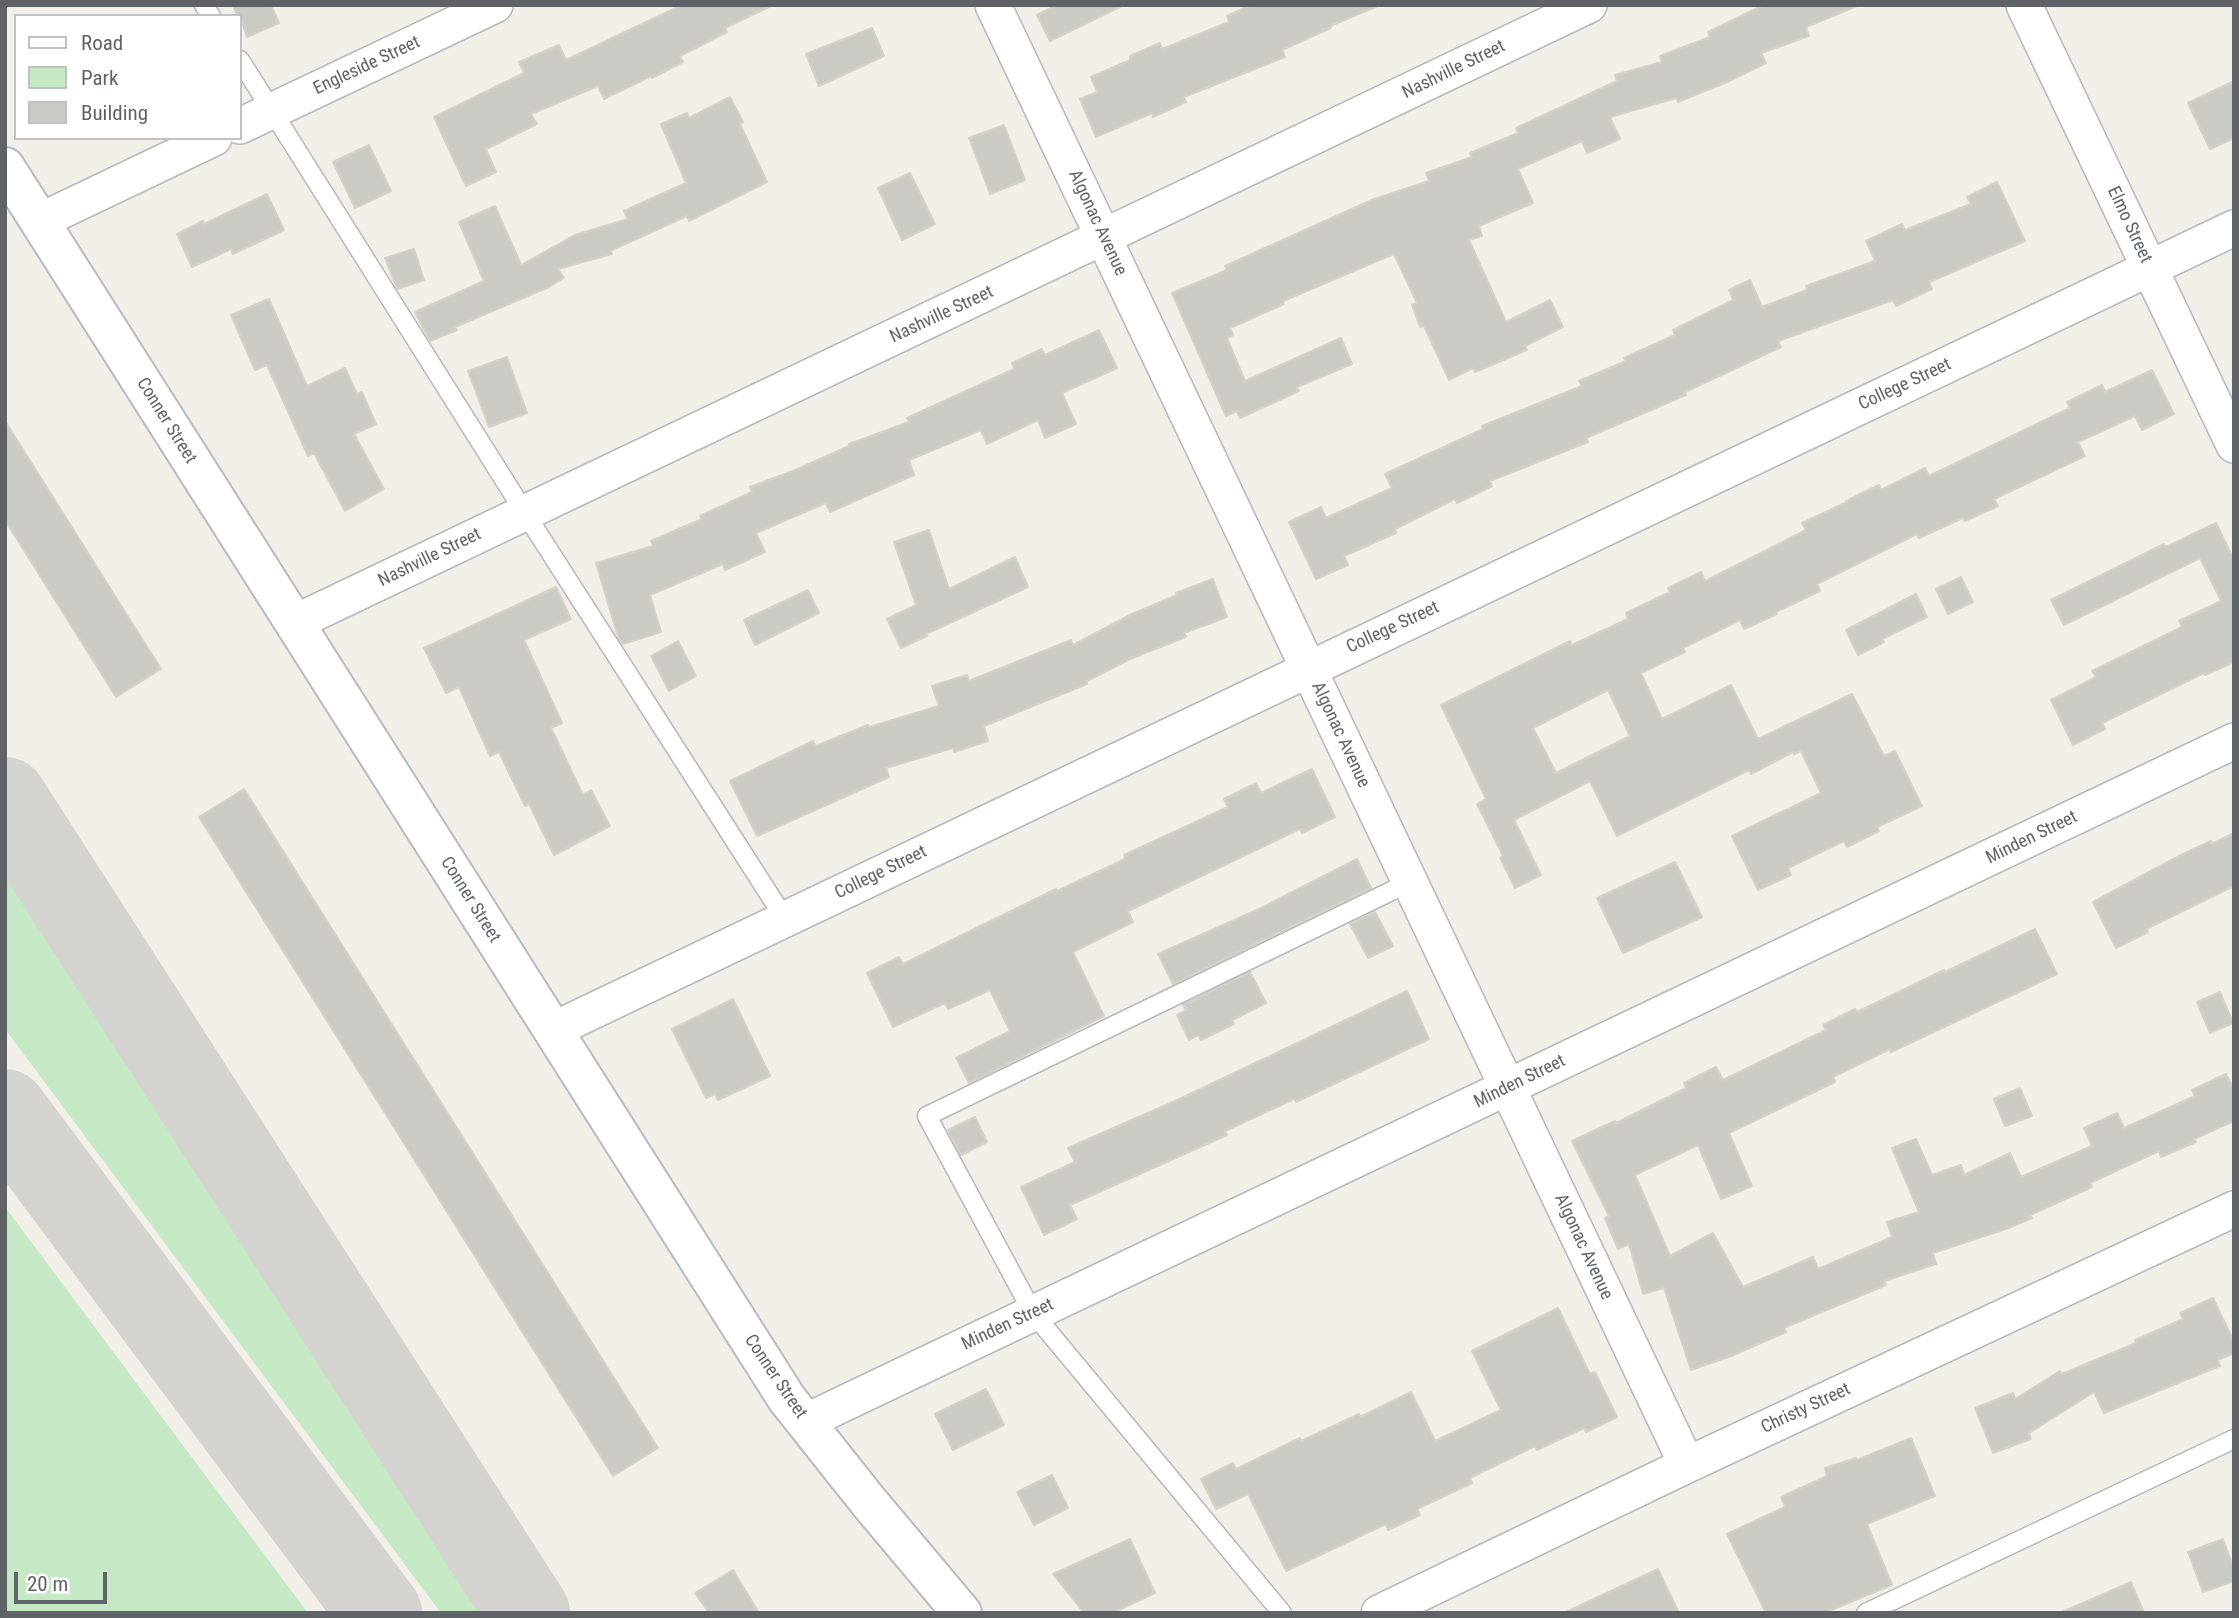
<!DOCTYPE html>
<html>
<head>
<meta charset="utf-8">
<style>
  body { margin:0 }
  #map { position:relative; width:2239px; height:1618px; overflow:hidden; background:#f1efe8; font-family:"Roboto Condensed",sans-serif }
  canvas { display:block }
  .frame { position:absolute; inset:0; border:7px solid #5f6368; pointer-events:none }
  .legend { position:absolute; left:14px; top:14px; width:228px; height:126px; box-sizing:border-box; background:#fff; border:2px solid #bfc1c3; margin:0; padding:9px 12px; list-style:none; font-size:21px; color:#5f6368 }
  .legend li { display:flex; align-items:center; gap:14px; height:35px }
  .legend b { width:35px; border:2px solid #bfc1c3 }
  .scale { position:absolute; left:14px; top:1572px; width:93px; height:32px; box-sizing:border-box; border:4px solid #5f6368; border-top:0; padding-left:9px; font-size:21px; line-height:24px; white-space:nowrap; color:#5f6368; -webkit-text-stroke:5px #fff; paint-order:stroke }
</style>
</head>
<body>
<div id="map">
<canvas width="2239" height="1618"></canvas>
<div class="frame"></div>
<ul class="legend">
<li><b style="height:9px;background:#fff"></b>Road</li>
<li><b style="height:19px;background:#c5e8c5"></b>Park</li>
<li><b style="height:19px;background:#cccac5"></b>Building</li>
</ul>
<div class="scale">20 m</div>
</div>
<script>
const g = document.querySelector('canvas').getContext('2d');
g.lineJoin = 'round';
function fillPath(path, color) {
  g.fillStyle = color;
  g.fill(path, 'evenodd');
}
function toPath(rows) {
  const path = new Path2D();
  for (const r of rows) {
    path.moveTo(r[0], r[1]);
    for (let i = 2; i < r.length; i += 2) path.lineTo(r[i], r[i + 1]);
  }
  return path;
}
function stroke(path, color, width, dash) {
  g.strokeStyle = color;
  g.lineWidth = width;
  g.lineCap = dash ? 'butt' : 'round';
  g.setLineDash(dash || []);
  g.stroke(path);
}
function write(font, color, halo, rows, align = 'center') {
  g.font = font + ' "Roboto Condensed",sans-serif';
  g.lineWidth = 6;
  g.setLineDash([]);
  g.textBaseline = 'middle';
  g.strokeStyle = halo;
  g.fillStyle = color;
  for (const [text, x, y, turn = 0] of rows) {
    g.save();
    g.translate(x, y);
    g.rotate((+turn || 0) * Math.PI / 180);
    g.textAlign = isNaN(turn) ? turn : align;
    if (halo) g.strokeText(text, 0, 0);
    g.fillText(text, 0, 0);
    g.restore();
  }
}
const green = toPath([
  [5,860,477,1595,485,1613,441,1613,5,1029],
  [5,1207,308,1613,5,1613]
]);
const taxiway = toPath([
  [5,799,528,1613],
  [5,1111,380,1613]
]);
const building = toPath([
  [233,5,271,5,279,23,247,37,240,16,237,16,233,5],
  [682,5,773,5,725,28,727,32,680,56,683,62,652,78,651,76,604,99,598,86,531,114,537,124,486,149,496,172,466,186,434,117,524,73,519,62,559,45,566,60,682,5],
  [1057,5,1124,5,1050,41,1037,15,1057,5],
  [1251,5,1378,6,1330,26,1331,28,1282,50,1285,57,1184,97,1186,102,1153,117,1152,113,1096,137,1080,99,1097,92,1091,77,1130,60,1130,56,1160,43,1162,49,1229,22,1227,16,1251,5],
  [1764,5,1857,6,1806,27,1809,36,1761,53,1766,63,1727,82,1678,102,1676,98,1610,117,1620,139,1587,153,1582,141,1518,169,1533,203,1479,226,1482,236,1469,240,1506,322,1550,300,1563,327,1525,346,1527,350,1475,372,1473,368,1449,380,1424,326,1420,327,1412,305,1417,303,1394,254,1283,301,1284,304,1230,328,1233,335,1227,338,1245,381,1341,338,1352,364,1297,387,1299,391,1240,418,1237,411,1226,416,1172,293,1227,270,1225,266,1374,199,1429,181,1426,173,1472,157,1470,153,1518,133,1516,128,1617,81,1615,75,1662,62,1660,56,1710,37,1708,32,1764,5],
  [872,28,884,56,819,86,806,54,872,28],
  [2234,81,2234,138,2210,149,2188,103,2234,81],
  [730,97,743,122,740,124,767,182,689,221,687,216,610,251,612,254,558,269,564,278,549,287,455,327,457,330,430,341,415,312,484,281,459,222,495,206,521,265,575,235,628,219,624,211,686,183,661,124,687,113,689,118,730,97],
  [1004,125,1025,180,990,194,969,138,1004,125],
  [369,145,391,191,355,208,333,162,369,145],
  [910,173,935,224,902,240,878,188,910,173],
  [1997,182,2025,241,1929,282,1932,289,1896,306,1893,300,1778,341,1781,347,1685,392,1686,395,1586,438,1588,442,1490,481,1492,486,1457,503,1455,499,1395,529,1396,533,1344,556,1348,565,1316,579,1289,522,1321,507,1326,518,1392,488,1385,474,1483,429,1482,426,1582,386,1579,381,1626,361,1624,358,1675,335,1673,330,1733,300,1729,290,1750,280,1762,307,1807,290,1806,286,1875,261,1866,241,1902,224,1905,230,1971,204,1967,197,1997,182],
  [267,194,284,230,233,254,231,249,192,267,177,234,203,221,204,224,267,194],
  [414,249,424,280,397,289,385,258,414,249],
  [269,299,307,386,345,368,357,394,362,392,376,424,354,434,384,489,345,511,314,453,308,456,267,365,255,370,231,315,269,299],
  [1099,330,1117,368,1062,393,1076,424,1045,438,1038,420,987,444,981,430,909,460,914,475,830,512,826,503,756,533,765,552,725,570,723,564,650,595,661,632,623,644,618,637,596,563,653,546,651,541,702,519,700,516,752,492,750,487,793,471,849,446,849,444,909,422,907,418,1014,369,1012,363,1042,349,1045,355,1099,330],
  [507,357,527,413,489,427,468,371,507,357],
  [2152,370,2174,414,2142,430,2135,416,2078,442,2085,456,1994,499,1998,506,1965,521,1963,518,1919,538,1917,534,1817,584,1820,591,1776,612,1777,614,1744,629,1740,620,1683,648,1685,652,1641,673,1662,719,1731,685,1758,739,1852,694,1884,756,1895,751,1922,806,1877,827,1879,831,1847,847,1844,841,1788,868,1791,875,1758,890,1732,836,1821,793,1801,751,1794,754,1793,752,1751,774,1749,770,1617,836,1590,781,1514,820,1541,875,1515,888,1500,858,1503,856,1477,804,1486,799,1441,705,1570,641,1572,645,1628,619,1626,613,1670,592,1668,588,1701,572,1705,581,1761,553,1806,530,1802,523,1847,502,1846,501,1879,485,1881,490,1925,468,1929,476,2070,408,2067,402,2102,385,2105,392,2152,370],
  [1608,690,1630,736,1556,773,1533,728,1608,690],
  [5,421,161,669,116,697,5,520,5,421],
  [2216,523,2234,560,2234,662,2205,675,2204,673,2102,723,2105,729,2073,745,2051,700,2096,677,2092,671,2182,627,2179,621,2221,601,2200,558,2064,625,2051,600,2164,544,2166,547,2216,523],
  [929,530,949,589,1015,557,1028,587,926,634,927,636,901,648,887,619,916,605,894,542,929,530],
  [1961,577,1973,602,1948,614,1936,589,1961,577],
  [1213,579,1227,617,1184,633,1186,637,1130,659,1087,681,1087,684,984,726,988,741,954,752,953,748,886,768,889,777,757,836,730,781,813,741,816,746,868,725,869,727,939,706,932,686,967,675,969,681,1071,640,1073,645,1132,614,1177,595,1176,593,1213,579],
  [556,587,571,619,524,640,562,723,551,728,583,795,591,790,610,826,554,855,529,804,525,806,499,752,490,756,459,687,446,693,424,648,556,587],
  [808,590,819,613,755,645,744,620,808,590],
  [1916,594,1927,617,1882,639,1884,642,1858,655,1846,630,1916,594],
  [678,641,696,676,669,691,651,656,678,641],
  [1312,769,1335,817,1302,833,1300,829,1128,911,1133,922,1073,952,1104,1016,969,1083,956,1058,1010,1031,990,990,948,1009,945,1003,893,1027,867,973,899,957,903,964,1056,889,1057,891,1125,859,1124,855,1228,807,1224,799,1256,783,1261,793,1312,769],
  [244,789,658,1448,613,1476,199,817,244,789],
  [2234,833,2234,886,2146,929,2148,932,2116,948,2093,902,2179,856,2211,841,2212,844,2234,833],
  [1357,859,1371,888,1173,984,1158,954,1259,909,1357,859],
  [1675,862,1702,917,1623,953,1597,898,1675,862],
  [1375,912,1393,946,1368,958,1350,924,1375,912],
  [2035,929,2057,974,1891,1052,1890,1049,1833,1077,1835,1082,1729,1133,1752,1186,1721,1199,1698,1145,1635,1175,1670,1256,1713,1233,1743,1287,1813,1257,1818,1269,1892,1237,1887,1222,1919,1212,1892,1148,1916,1139,1932,1175,1961,1165,1964,1175,2010,1153,2021,1177,2092,1146,2084,1128,2117,1113,2124,1128,2195,1096,2192,1090,2226,1074,2234,1090,2234,1121,2194,1139,2196,1142,2161,1157,2159,1151,2090,1183,2092,1187,2030,1215,2032,1218,2009,1228,1933,1253,1936,1264,1884,1281,1886,1285,1784,1328,1786,1332,1731,1356,1691,1370,1664,1288,1643,1294,1629,1244,1618,1249,1605,1218,1609,1216,1572,1141,1615,1121,1616,1123,1686,1088,1684,1083,1716,1067,1723,1080,1826,1030,1823,1025,1855,1009,1857,1012,1944,970,1945,972,2035,929],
  [1250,972,1266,1003,1232,1020,1234,1024,1201,1040,1198,1035,1189,1040,1177,1015,1186,1010,1183,1005,1250,972],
  [1407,991,1429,1039,1296,1102,1294,1099,1225,1131,1227,1135,1070,1205,1077,1219,1044,1235,1021,1187,1075,1162,1068,1148,1175,1101,1407,991],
  [2220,992,2233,1023,2210,1033,2197,1002,2220,992],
  [733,999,770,1076,718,1100,715,1094,706,1098,672,1029,733,999],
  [2020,1088,2032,1116,2005,1126,1994,1099,2020,1088],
  [975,1117,987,1142,961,1155,948,1130,975,1117],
  [2213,1298,2234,1342,2234,1353,2218,1360,2220,1366,2104,1413,2094,1392,2029,1433,2031,1439,1993,1453,1975,1408,2013,1393,2015,1399,2060,1371,2062,1374,2136,1343,2135,1340,2183,1319,2180,1313,2213,1298],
  [1558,1308,1590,1374,1595,1372,1617,1417,1586,1432,1584,1428,1537,1450,1535,1446,1470,1478,1472,1483,1417,1509,1420,1515,1388,1530,1386,1524,1286,1571,1248,1494,1216,1509,1201,1479,1233,1463,1236,1469,1300,1438,1301,1441,1359,1414,1360,1417,1411,1392,1435,1441,1501,1410,1472,1351,1558,1308],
  [986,1389,1004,1425,953,1450,935,1414,986,1389],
  [1911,1438,1935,1496,1867,1524,1892,1585,1824,1613,1766,1613,1727,1534,1785,1507,1781,1497,1827,1476,1825,1468,1856,1458,1857,1460,1911,1438],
  [1052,1475,1068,1508,1034,1525,1017,1492,1052,1475],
  [1130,1539,1155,1593,1112,1613,1084,1613,1053,1574,1130,1539],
  [2223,1539,2234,1569,2234,1581,2203,1592,2188,1552,2223,1539],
  [1658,1569,1679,1613,1564,1613,1658,1569],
  [733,1570,759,1613,709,1613,695,1593,733,1570],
  [2131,1582,2144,1613,2060,1613,2131,1582]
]);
const service = toPath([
  [204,5,211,16],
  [240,60,525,513,785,919],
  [1282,1613,1033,1313,927,1116,1410,882],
  [1866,1613,2234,1439]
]);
const minor = toPath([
  [993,5,1687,1465],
  [2024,5,2234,445],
  [240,126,495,5],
  [40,221,214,138],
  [294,623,1589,5],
  [553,1030,2234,228],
  [805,1422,2234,741],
  [1379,1613,1687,1465,2234,1209]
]);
const secondary = toPath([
  [5,167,787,1399,868,1501,962,1613]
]);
const streetNames = [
  ["Engleside Street",367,66,-25],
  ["Nashville Street",1454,70,-26],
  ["Algonac Avenue",1097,223,65],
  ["Elmo Street",2129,225,65],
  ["Nashville Street",942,315,-25],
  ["College Street",1905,385,-25],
  ["Conner Street",166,421,58],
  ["Nashville Street",430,558,-26],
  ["College Street",1393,628,-25],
  ["Algonac Avenue",1340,735,65],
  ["Minden Street",2032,838,-26],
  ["College Street",881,873,-26],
  ["Conner Street",470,900,58],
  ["Minden Street",1520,1082,-26],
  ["Algonac Avenue",1583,1247,65],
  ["Minden Street",1008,1325,-25],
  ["Conner Street",775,1377,56],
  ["Christy Street",1806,1409,-25]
];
fillPath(green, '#c5e8c5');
stroke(taxiway, '#d4d3d0', 84);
fillPath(building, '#cccac5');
stroke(building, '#d6d1c6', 2);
stroke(service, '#b5b8bc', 21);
stroke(minor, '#b5b8bc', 38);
stroke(secondary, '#b6babf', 42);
stroke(service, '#fff', 18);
stroke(minor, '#fff', 35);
stroke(secondary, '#fff', 38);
write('18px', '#5f6368', '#fff', streetNames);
</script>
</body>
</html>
